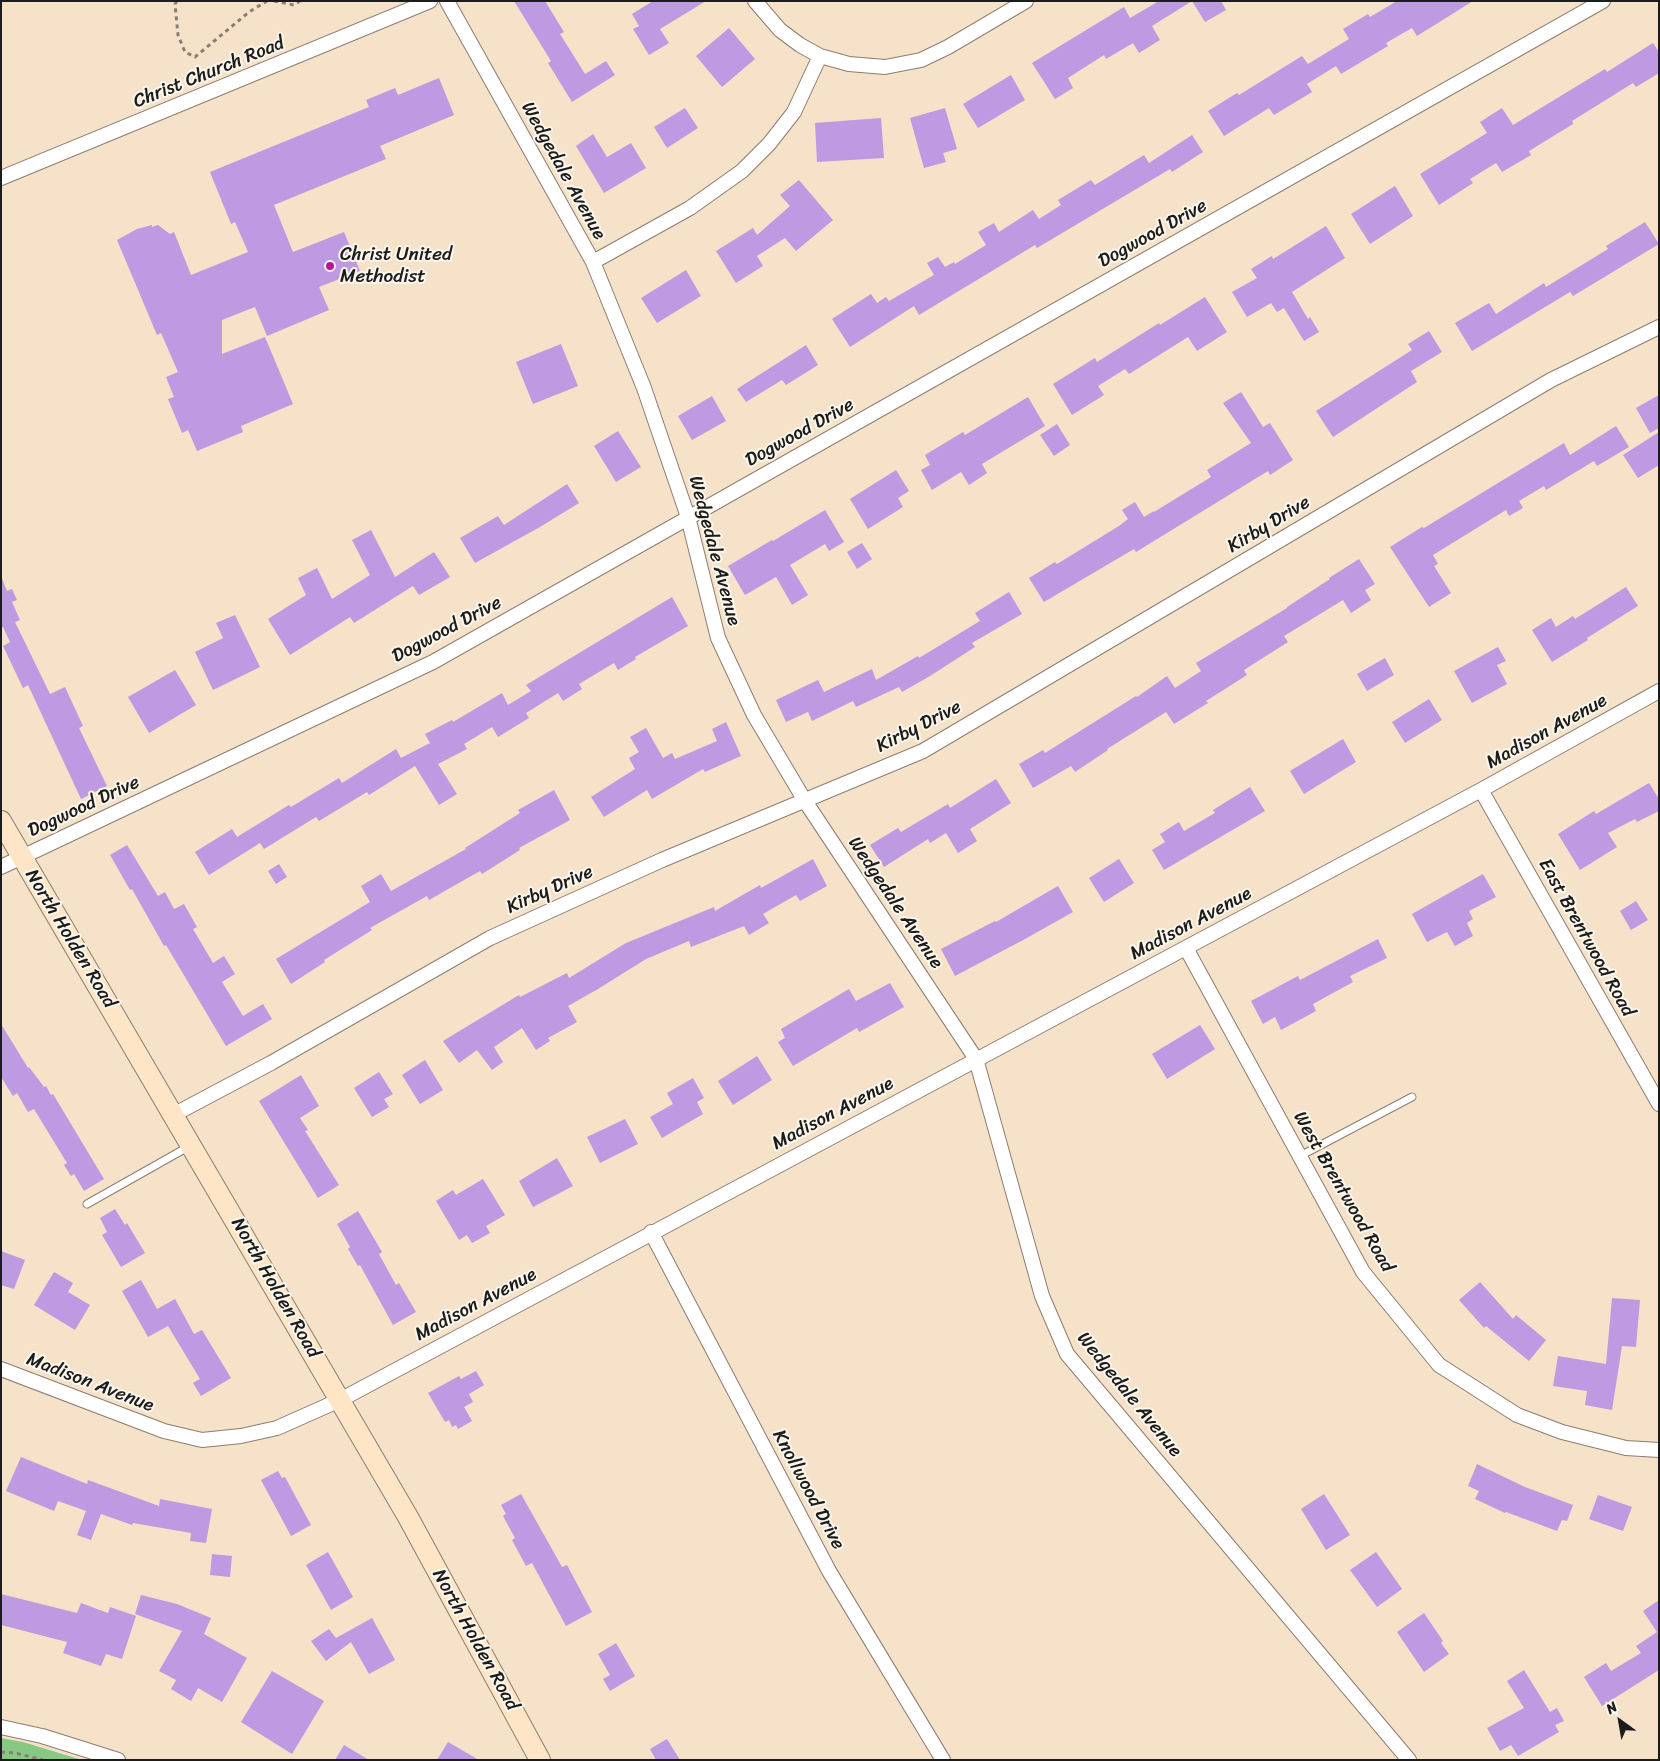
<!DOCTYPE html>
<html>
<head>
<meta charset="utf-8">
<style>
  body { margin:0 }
  #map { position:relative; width:1660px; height:1761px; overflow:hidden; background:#f6e1c9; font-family:Sriracha,sans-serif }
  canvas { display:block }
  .frame { position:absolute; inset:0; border:2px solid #1c1c1c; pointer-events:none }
  .north { position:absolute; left:1595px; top:1696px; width:50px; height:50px; -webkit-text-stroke:4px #fbf7ec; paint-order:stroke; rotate:328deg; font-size:14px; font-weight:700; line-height:20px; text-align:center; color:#1c1c1c }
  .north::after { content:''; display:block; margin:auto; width:18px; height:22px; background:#1c1c1c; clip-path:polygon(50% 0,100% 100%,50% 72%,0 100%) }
</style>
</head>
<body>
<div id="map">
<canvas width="1660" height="1761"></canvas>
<div class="frame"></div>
<div class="north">N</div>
</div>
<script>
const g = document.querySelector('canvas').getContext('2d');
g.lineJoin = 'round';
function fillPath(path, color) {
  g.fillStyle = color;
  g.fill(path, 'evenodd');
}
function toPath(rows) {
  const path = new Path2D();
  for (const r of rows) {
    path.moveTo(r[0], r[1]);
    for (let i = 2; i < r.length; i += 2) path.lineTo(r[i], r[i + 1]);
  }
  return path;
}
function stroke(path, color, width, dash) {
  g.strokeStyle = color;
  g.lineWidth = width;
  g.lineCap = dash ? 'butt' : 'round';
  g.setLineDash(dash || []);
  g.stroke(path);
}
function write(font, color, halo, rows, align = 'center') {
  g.font = font + ' Sriracha,sans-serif';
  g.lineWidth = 4;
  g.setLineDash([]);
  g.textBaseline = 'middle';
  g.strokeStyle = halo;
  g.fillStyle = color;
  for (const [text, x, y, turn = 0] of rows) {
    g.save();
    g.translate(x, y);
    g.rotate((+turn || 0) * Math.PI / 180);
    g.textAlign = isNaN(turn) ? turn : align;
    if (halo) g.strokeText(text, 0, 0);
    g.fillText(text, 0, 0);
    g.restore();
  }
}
const green = toPath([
  [1,1738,23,1742,82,1760,1,1760]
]);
const building = toPath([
  [514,1,545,1,564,32,560,34,585,74,606,61,615,75,572,102,548,63,551,61],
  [653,1,706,1,660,29,669,43,649,55,633,29,639,26,632,14],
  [1159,1,1192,1,1152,26,1160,40,1139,53,1133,43,1106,59,1104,55,1068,78,1073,88,1055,99,1032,63,1124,7,1130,18],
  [1192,1,1221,1,1226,10,1205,22],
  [1397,1,1473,1,1417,36,1412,28,1386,43,1388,46,1341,74,1336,66,1307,84,1312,92,1274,115,1269,108,1224,136,1208,111,1237,93,1239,95,1302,56,1308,64,1349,39,1343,29,1368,14,1370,17],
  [729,28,755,59,722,87,696,56],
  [1653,43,1659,52,1659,73,1636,87,1633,83,1572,121,1573,124,1529,151,1531,155,1502,172,1496,163,1470,179,1473,183,1439,205,1420,174,1487,133,1480,122,1502,108,1513,125,1605,69,1607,72],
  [1011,75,1025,100,978,128,963,104],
  [439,78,454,115,380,146,386,159,274,205,293,252,344,232,360,271,319,287,329,310,267,336,255,307,222,320,222,354,265,337,293,404,241,426,243,432,197,451,188,430,182,433,168,399,174,397,166,377,178,372,161,333,157,335,117,240,137,229,152,225,152,227,158,225,170,234,174,232,191,275,248,252,235,222,231,224,210,172,369,107,366,100,395,88,398,95],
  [685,108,698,128,667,148,654,127],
  [945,108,957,149,943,153,946,162,924,168,910,118],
  [881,118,884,158,817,162,815,123],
  [593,134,607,157,631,143,646,168,604,193,576,146],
  [1192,135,1203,152,1172,172,1170,169,1037,248,1035,245,919,315,914,306,850,347,832,319,871,294,877,303,886,297,889,301,934,275,927,263,938,257,945,267,954,262,955,264,986,245,978,232,994,223,999,232,1033,210,1039,219,1061,205,1058,200,1091,180,1095,185,1144,155,1149,163],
  [799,180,833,220,796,251,785,238,757,256,763,266,736,283,716,251,753,228,757,235,790,206,780,195],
  [1395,186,1413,216,1370,244,1351,214],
  [1645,222,1659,244,1573,296,1570,292,1472,351,1455,323,1489,303,1496,314,1544,283,1546,287,1608,249,1606,246],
  [1326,226,1345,258,1292,292,1308,319,1310,317,1319,332,1304,341,1284,308,1277,312,1271,303,1247,317,1232,292,1257,278,1251,269,1272,256,1273,259],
  [686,270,701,296,657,323,641,298],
  [1205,297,1227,332,1197,351,1188,337,1129,374,1125,369,1098,386,1104,395,1072,415,1053,384,1095,358,1097,362,1159,323,1160,325],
  [1429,331,1442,352,1411,371,1417,382,1333,437,1316,411,1412,350,1408,344],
  [561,344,578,386,533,404,516,362],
  [806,345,818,365,786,385,782,380,746,402,737,389],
  [1241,392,1263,427,1270,423,1293,460,1270,475,1268,471,1136,552,1134,549,1044,602,1029,578,1055,562,1057,564,1119,526,1128,519,1122,510,1135,502,1144,517,1154,511,1154,512,1211,477,1207,470,1251,443,1223,403],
  [1659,395,1659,428,1650,433,1636,408],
  [712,396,726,421,692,440,678,416],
  [1028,397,1045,426,982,464,987,473,969,485,961,472,932,490,921,470,930,465,925,455,963,432,965,435],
  [1057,424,1070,445,1054,456,1040,435],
  [1616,426,1629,447,1597,466,1594,461,1546,490,1544,486,1519,501,1523,508,1509,516,1506,510,1433,555,1438,564,1434,566,1451,593,1429,607,1390,547,1422,527,1424,528,1564,443,1570,455],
  [618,431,641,467,616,482,594,446],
  [1659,432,1659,465,1638,478,1623,455],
  [896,470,909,491,898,498,903,507,868,529,850,499],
  [567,484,579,503,540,527,475,563,460,538,498,516,504,525],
  [825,510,844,542,829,551,825,544,790,565,808,595,792,605,776,577,745,595,728,566,772,540,773,541],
  [371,530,395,577,434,552,450,577,419,595,413,586,354,623,350,617,290,655,268,619,306,595,298,578,317,568,332,599,370,575,352,540],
  [862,543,872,559,857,569,847,552],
  [1359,559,1375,584,1365,590,1371,600,1351,613,1343,600,1284,636,1288,642,1244,670,1247,675,1206,701,1208,703,1174,724,1166,712,1107,749,1108,750,1075,772,1071,766,1033,788,1019,764,1043,750,1045,753,1136,696,1137,697,1167,676,1175,688,1201,671,1196,663,1287,608,1287,607,1330,579,1329,578],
  [1,576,7,591,12,589,17,600,12,602,20,620,15,622,50,694,65,687,83,726,79,728,107,786,81,799,28,685,23,688,3,646,10,642,3,627,1,628],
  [1626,587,1638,606,1587,638,1588,640,1552,662,1532,630,1551,618,1556,627,1573,616,1575,619],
  [1009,592,1022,614,972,643,975,647,930,676,902,692,899,687,856,707,853,701,812,721,808,712,786,722,776,700,818,680,824,692,872,669,876,680,918,656,919,658,980,621,975,613],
  [672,597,688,626,635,657,636,659,618,670,614,663,579,684,582,689,563,701,558,693,526,713,529,718,498,737,492,727,464,744,467,749,438,764,457,794,439,805,415,766,369,795,367,792,319,821,316,817,264,849,260,843,209,875,195,852,232,829,237,837,289,805,291,807,339,778,342,783,396,749,401,758,430,743,425,734,452,720,453,722,502,693,508,705,531,691,526,685],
  [235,615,260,667,213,690,195,652,223,638,216,623],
  [1498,647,1506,661,1497,665,1507,684,1472,703,1454,671],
  [1385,658,1394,675,1367,691,1357,674],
  [175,670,196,705,149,733,128,697],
  [1429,699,1442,720,1405,743,1392,722],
  [726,722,741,756,705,772,703,769,652,799,647,790,604,817,591,797,635,769,629,758,639,752,630,737,646,728,663,758,672,753,675,759,717,741,712,729],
  [1343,739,1356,762,1304,794,1290,771],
  [996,779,1011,803,970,829,977,841,958,853,946,833,930,843,928,839,884,867,870,845,898,828,901,832,948,804,950,808],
  [1649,783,1659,799,1659,811,1637,822,1635,819,1608,833,1617,847,1580,870,1558,834,1594,811,1596,814],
  [1250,787,1265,811,1164,870,1152,850,1165,842,1160,834,1179,822,1184,831,1215,813,1213,810],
  [554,790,570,820,519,848,520,850,482,874,480,871,429,900,427,896,370,928,372,930,324,960,325,962,291,984,276,959,370,902,361,886,381,874,391,891,466,849,465,848,520,813,518,810],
  [127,845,158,896,165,892,174,909,184,904,197,927,193,929,213,963,224,956,235,974,222,982,243,1016,263,1004,272,1019,226,1046,166,945,164,946,132,889,130,890,110,855],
  [813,859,827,886,800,901,796,895,763,914,769,923,749,935,744,926,691,947,689,941,646,959,598,989,568,1006,577,1022,548,1038,550,1041,536,1050,522,1028,494,1047,503,1062,492,1070,477,1050,459,1063,443,1041,519,995,520,997,567,973,569,978,626,943,714,907,715,911,760,885,761,888],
  [1119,859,1134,883,1104,902,1089,878],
  [279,864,287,877,276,884,268,871],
  [1483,874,1496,897,1469,911,1473,919,1467,923,1473,936,1455,946,1447,932,1427,942,1412,914],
  [1058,886,1073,912,1025,939,955,976,941,949,995,921,996,922],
  [1636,901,1648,920,1631,930,1620,911],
  [1378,939,1387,958,1350,976,1353,982,1313,1004,1316,1011,1281,1030,1275,1017,1263,1024,1251,1001,1298,976,1300,980],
  [890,983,904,1007,859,1032,857,1028,793,1066,778,1042,785,1038,781,1029,849,989,856,1001],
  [1,1024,28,1068,29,1067,44,1087,46,1086,51,1095,53,1094,104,1179,84,1191,74,1174,71,1176,64,1165,67,1163,34,1109,28,1112,17,1093,13,1096,1,1077],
  [1200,1025,1215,1049,1167,1079,1152,1054],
  [757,1056,772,1080,733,1105,718,1081],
  [425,1060,443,1090,420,1104,402,1075],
  [379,1072,393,1094,384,1099,389,1107,372,1117,354,1088],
  [301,1075,319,1106,300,1118,308,1130,305,1131,339,1185,318,1198,259,1101],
  [693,1078,704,1098,697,1102,703,1114,662,1138,650,1117,673,1104,667,1093],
  [625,1119,638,1144,600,1163,587,1137],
  [557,1158,573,1186,533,1207,519,1181],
  [483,1179,505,1215,486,1226,490,1233,472,1243,467,1235,459,1240,436,1201,453,1190,456,1195],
  [115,1209,125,1225,127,1223,145,1253,121,1267,102,1235,107,1232,100,1218],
  [358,1211,382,1252,379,1254,396,1285,399,1283,416,1312,393,1325,360,1265,358,1266,348,1249,350,1247,337,1224],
  [1,1251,25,1260,14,1289,1,1285],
  [54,1272,73,1283,68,1292,90,1305,75,1330,34,1305],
  [141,1280,157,1309,175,1299,194,1334,202,1330,231,1378,201,1396,193,1383,200,1379,168,1326,148,1337,122,1291],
  [1480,1282,1513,1319,1516,1315,1546,1340,1529,1361,1486,1326,1484,1328,1459,1300],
  [1612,1298,1640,1300,1636,1347,1622,1346,1612,1410,1585,1405,1587,1391,1553,1386,1558,1356,1606,1364],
  [476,1371,484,1385,469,1394,473,1402,464,1407,472,1421,458,1429,456,1425,452,1427,449,1420,445,1422,428,1393,459,1376,461,1379],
  [21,1457,87,1484,88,1480,159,1506,160,1499,212,1509,206,1543,190,1541,191,1533,133,1523,132,1525,101,1514,91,1540,77,1535,86,1511,58,1501,54,1511,6,1491],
  [1477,1464,1525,1487,1573,1505,1567,1521,1562,1520,1557,1531,1506,1512,1505,1513,1475,1499,1479,1491,1468,1486],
  [278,1471,282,1478,285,1477,311,1525,291,1536,261,1480],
  [521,1494,562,1567,567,1565,592,1612,566,1626,532,1563,526,1566,512,1540,515,1538,503,1516,506,1514,501,1505],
  [1324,1494,1350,1535,1326,1550,1301,1509],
  [1598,1495,1632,1507,1623,1531,1589,1519],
  [328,1552,353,1597,331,1610,306,1565],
  [1376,1552,1402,1589,1377,1607,1350,1570],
  [212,1554,232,1556,230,1577,210,1575],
  [1,1594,77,1613,81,1603,108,1613,110,1607,136,1616,122,1659,106,1654,101,1666,63,1653,67,1642,1,1625],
  [141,1595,177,1604,211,1618,204,1634,247,1658,222,1702,198,1688,191,1701,171,1689,176,1680,159,1671,182,1631,135,1614],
  [1659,1600,1659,1670,1602,1706,1584,1677,1606,1663,1611,1671,1641,1653,1636,1646,1657,1632,1643,1611],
  [1424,1613,1443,1641,1441,1643,1449,1654,1424,1672,1397,1632],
  [372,1618,395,1660,369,1674,351,1642,326,1661,311,1641,329,1629,336,1638],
  [616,1643,635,1676,610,1691,603,1679,610,1675,598,1654],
  [1524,1670,1550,1712,1557,1708,1564,1721,1555,1725,1559,1732,1518,1756,1511,1745,1500,1751,1487,1728,1524,1708,1507,1681],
  [272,1671,324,1701,292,1754,241,1722],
  [667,1739,680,1760,656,1760,650,1749],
  [448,1742,479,1760,437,1760],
  [344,1745,369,1760,335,1760]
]);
const path = toPath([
  [177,1,175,4,178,35,185,52,195,57,249,12,267,1],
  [274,1,294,5,300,1],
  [1,1752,15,1753,43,1760]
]);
const service = toPath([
  [1300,1156,1412,1097],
  [87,1204,188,1147]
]);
const minor = toPath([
  [447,1,593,262,644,388,688,517,718,638,754,715,805,801,976,1059,1042,1296,1067,1354,1409,1760],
  [755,1,780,30,800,45,820,56,849,64,885,67,921,60,948,47,1026,1],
  [1,178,430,1],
  [593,262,690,208,742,171,769,144,794,112,820,56],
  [1481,790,1659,1104],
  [1,867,433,662,1603,1],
  [1186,948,1363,1272,1439,1365,1517,1415,1562,1432,1626,1448,1659,1450],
  [173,1115,271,1063,490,938,662,860,923,751,1551,380,1659,327],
  [651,1232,829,1571,943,1760],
  [1,1369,164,1431,202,1440,241,1436,277,1428,340,1400,1481,790,1659,691],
  [1,1727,42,1736,118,1760]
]);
const secondary = toPath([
  [1,821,408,1517,540,1760]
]);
const markers = [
  [330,266,5,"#b5179e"]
];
const streetNames = [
  ["Christ Church Road",209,73,-22],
  ["Wedgedale Avenue",563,171,61],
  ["Dogwood Drive",1153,234,-29],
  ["Dogwood Drive",800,433,-29],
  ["Kirby Drive",1269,525,-31],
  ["Wedgedale Avenue",714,551,75],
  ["Dogwood Drive",447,630,-28],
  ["Kirby Drive",919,727,-27],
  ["Madison Avenue",1547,732,-29],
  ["Dogwood Drive",84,807,-25],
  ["Kirby Drive",550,890,-24],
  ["Wedgedale Avenue",895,903,56],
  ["Madison Avenue",1191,924,-28],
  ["East Brentwood Road",1586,938,61],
  ["North Holden Road",70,939,59],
  ["Madison Avenue",833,1114,-28],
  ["West Brentwood Road",1343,1192,60],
  ["North Holden Road",275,1288,60],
  ["Madison Avenue",476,1305,-28],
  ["Madison Avenue",90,1383,21],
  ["Wedgedale Avenue",1129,1395,51],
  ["Knollwood Drive",808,1490,62],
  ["North Holden Road",475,1640,61]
];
const poiNames = [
  ["Christ United",340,255],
  ["Methodist",340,277]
];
fillPath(green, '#85c983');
fillPath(building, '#bd9ae1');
stroke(service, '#897e72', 9);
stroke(minor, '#897e72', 16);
stroke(secondary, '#897e72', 22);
stroke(path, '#897e72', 3, [4, 4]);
stroke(service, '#fff', 7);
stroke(minor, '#fff', 14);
stroke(secondary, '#fde5c5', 20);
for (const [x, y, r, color] of markers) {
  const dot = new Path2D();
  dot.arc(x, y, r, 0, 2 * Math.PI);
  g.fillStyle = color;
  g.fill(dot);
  stroke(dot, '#fbf7ec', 2);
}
write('19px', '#1c1c1c', '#fbf7ec', streetNames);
write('19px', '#1c1c1c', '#fbf7ec', poiNames, 'left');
</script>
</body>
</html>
